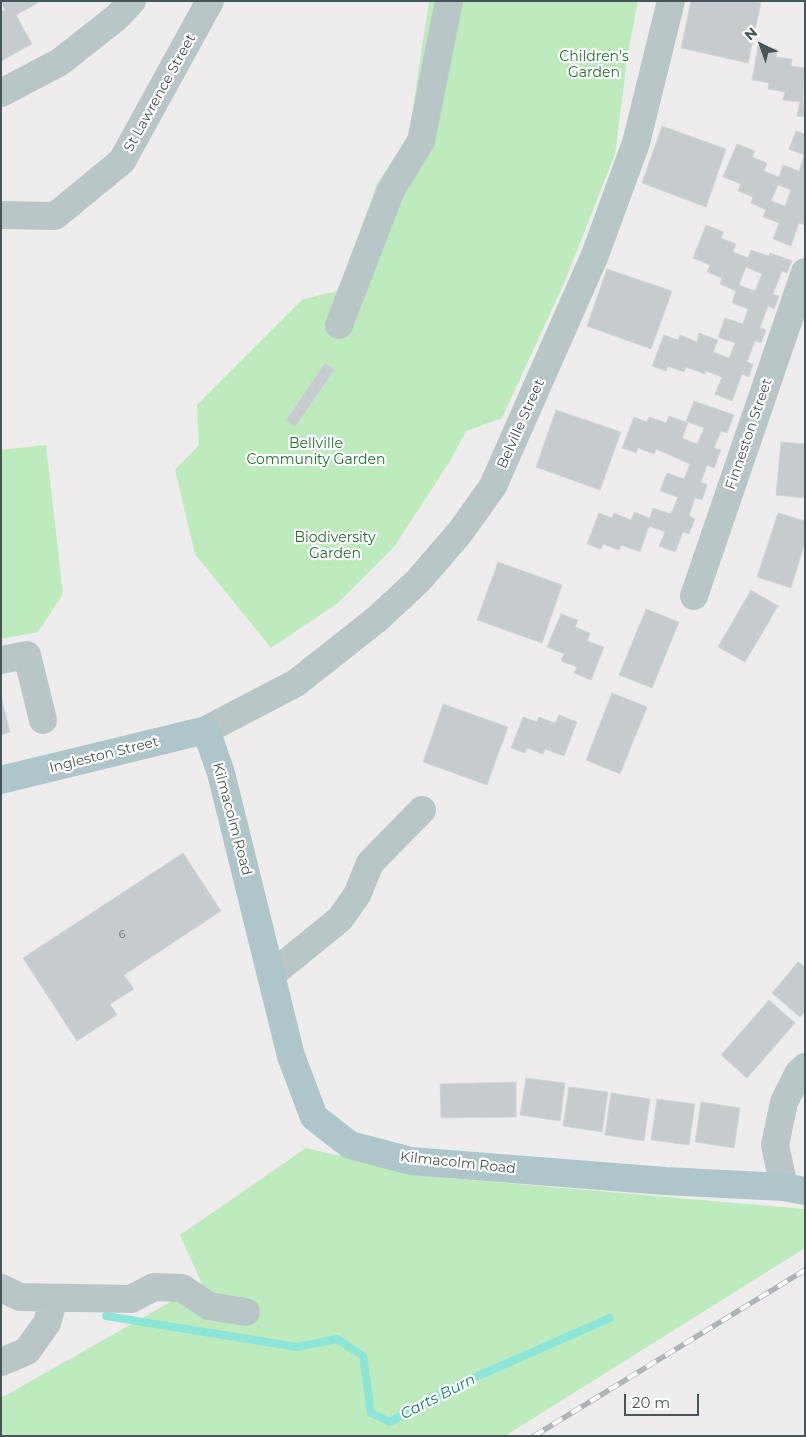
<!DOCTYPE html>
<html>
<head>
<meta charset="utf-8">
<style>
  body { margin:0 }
  #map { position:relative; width:806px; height:1437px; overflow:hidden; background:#efeced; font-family:Montserrat,sans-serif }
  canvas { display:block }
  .frame { position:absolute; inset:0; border:2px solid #465658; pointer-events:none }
  .north { position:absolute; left:736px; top:20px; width:50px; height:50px; -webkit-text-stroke:4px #fff; paint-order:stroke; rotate:318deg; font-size:14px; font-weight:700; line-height:20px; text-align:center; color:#465658 }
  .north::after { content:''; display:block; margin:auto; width:18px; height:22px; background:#465658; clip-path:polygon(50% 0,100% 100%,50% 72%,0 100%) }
  .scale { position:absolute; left:624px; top:1394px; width:75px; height:22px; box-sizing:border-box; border:2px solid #465658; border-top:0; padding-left:6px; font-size:15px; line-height:18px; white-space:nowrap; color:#465658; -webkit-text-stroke:4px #fff; paint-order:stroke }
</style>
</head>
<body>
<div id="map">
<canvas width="806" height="1437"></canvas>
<div class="frame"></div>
<div class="north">N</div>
<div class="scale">20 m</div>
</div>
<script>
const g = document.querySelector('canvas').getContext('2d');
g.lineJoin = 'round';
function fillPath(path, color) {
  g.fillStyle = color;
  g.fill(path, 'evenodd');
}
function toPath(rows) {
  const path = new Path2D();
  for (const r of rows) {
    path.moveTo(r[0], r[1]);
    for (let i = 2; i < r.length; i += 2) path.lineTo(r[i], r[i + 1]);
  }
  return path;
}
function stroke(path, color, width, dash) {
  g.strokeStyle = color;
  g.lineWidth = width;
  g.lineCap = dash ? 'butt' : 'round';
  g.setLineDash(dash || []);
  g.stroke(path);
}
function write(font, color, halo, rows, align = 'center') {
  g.font = font + ' Montserrat,sans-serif';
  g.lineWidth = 4.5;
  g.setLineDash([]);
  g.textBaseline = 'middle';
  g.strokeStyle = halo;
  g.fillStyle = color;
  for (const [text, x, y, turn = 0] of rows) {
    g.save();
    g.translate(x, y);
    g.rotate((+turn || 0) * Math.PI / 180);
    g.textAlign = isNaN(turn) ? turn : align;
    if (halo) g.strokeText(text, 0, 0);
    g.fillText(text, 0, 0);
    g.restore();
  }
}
const green = toPath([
  [429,1,638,1,628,53,615,154,565,281,502,418,466,431,450,461,394,547,338,603,271,648,195,554,175,470,199,445,197,405,303,299,338,291,377,184,409,135],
  [46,445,63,594,38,632,1,639,1,450],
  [306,1148,425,1176,805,1209,805,1248,505,1436,1,1436,1,1398,202,1284,180,1235]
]);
const stream = toPath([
  [106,1316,297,1347,337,1339,363,1356,371,1413,390,1422,446,1390,610,1318]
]);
const building = toPath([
  [1,1,41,1,16,15,32,44,1,61,1,12,5,10,1,1],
  [691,1,752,1,761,3,748,63,681,48,691,1],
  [758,46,777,49,776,57,792,59,791,66,804,68,805,67,803,99,805,117,797,116,800,102,783,100,785,92,768,89,769,83,752,80,758,46],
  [662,126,726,149,706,207,642,183,662,126],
  [796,131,805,134,805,225,799,223,791,246,773,239,779,223,763,217,766,210,751,203,753,197,738,191,741,184,723,177,737,144,755,151,752,157,767,163,764,171,779,177,783,165,799,171,804,155,789,149,796,131],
  [778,185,791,190,785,206,771,201,778,185],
  [706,225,724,232,721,238,736,244,733,252,748,258,751,250,769,256,770,253,792,261,787,273,782,271,773,294,779,296,774,309,768,306,760,328,766,330,761,343,755,341,747,362,753,364,749,377,742,374,732,401,715,394,722,377,706,371,705,374,686,367,684,372,668,366,666,371,652,366,664,335,678,340,680,335,697,342,699,333,718,340,713,352,729,358,735,343,718,337,725,318,743,324,748,309,732,303,736,291,720,284,722,278,707,272,710,265,693,258,706,225],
  [746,267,762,274,755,291,739,285,746,267],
  [607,269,672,291,651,349,587,326,607,269],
  [325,363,334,370,295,427,286,420,325,363],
  [694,401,734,415,727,433,721,431,714,448,721,450,714,468,707,465,701,482,707,485,702,500,695,498,689,516,695,519,689,534,683,532,675,552,659,546,665,532,649,526,640,552,621,545,619,550,603,544,601,549,587,544,599,513,612,518,614,513,631,520,634,512,650,518,653,508,671,514,678,497,660,491,667,473,684,479,690,464,656,449,654,454,638,448,636,453,622,448,634,417,647,422,649,417,666,423,669,416,688,423,682,438,697,444,704,428,686,421,694,401],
  [556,410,621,432,600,490,536,467,556,410],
  [781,442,805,444,805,498,776,495,781,442],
  [778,513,805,521,805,542,791,588,757,577,778,513],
  [498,562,562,585,542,643,477,620,498,562],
  [751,590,778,606,745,662,718,647,751,590],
  [646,609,679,622,652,688,619,675,646,609],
  [561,614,578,620,575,627,590,633,587,641,604,647,591,680,574,673,577,667,561,661,564,654,547,647,561,614],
  [612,693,647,707,620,774,586,760,612,693],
  [1,697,10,732,1,735,1,697],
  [443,704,508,727,487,785,423,762,443,704],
  [559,715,577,722,564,756,545,749,543,754,527,748,525,753,511,748,523,717,537,722,539,717,555,723,559,715],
  [183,853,221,911,124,975,134,989,110,1004,117,1015,77,1041,23,958,183,853],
  [798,962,805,967,805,1012,800,1017,772,993,798,962],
  [769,1000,795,1023,747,1078,721,1055,769,1000],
  [526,1078,565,1083,560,1121,520,1115,526,1078],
  [516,1082,516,1117,441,1118,440,1084,516,1082],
  [569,1087,608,1092,602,1132,563,1126,569,1087],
  [611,1093,650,1099,644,1141,605,1135,611,1093],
  [657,1099,695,1104,689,1145,651,1140,657,1099],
  [701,1102,740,1108,734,1148,695,1142,701,1102]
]);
const minor = toPath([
  [1,93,60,62,117,17,132,1],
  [1,215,55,216,122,161,210,1],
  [339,325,391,190,421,141,449,1],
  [694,596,805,272],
  [1,660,27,655,43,720],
  [206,730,296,683,377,619,418,581,461,531,493,486,595,255,636,143,671,1],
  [271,975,340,919,357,895,370,863,422,810],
  [784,1187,775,1145,784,1102,798,1074,805,1067],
  [1,1288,20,1297,131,1299,154,1287,182,1288,209,1306,246,1312],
  [1,1362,27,1351,47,1323,54,1298]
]);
const major = toPath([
  [1,780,206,730,221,773,291,1056,314,1117,350,1145,411,1161,665,1181,784,1187,805,1191]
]);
const rail = toPath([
  [534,1436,805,1270]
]);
const numberNames = [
  ["6",122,935]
];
const parkNames = [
  ["Children's",594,57],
  ["Garden",594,73],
  ["Bellville",316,444],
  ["Community Garden",316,460],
  ["Biodiversity",335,538],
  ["Garden",335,554]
];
const streetNames = [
  ["St Lawrence Street",160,93,-61],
  ["Belville Street",521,424,-66],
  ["Finneston Street",749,434,-71],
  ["Ingleston Street",104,755,-14],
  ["Kilmacolm Road",232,819,75],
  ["Kilmacolm Road",458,1163,6]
];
const waterNames = [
  ["Carts Burn",438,1397,-27]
];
fillPath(green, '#bdebbd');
stroke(stream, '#8ce5d7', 8);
fillPath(building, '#c6ccce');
stroke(building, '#d1d5d8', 1);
stroke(minor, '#b8c6c8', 28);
stroke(major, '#aec6ca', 28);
stroke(rail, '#afb5b6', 5.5);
stroke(rail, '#fff', 4, [11]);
write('11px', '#667476', null, numberNames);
write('14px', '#1c7428', '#fff', parkNames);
write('14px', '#465658', '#fff', streetNames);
write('italic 15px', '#15806f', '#fff', waterNames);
</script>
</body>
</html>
